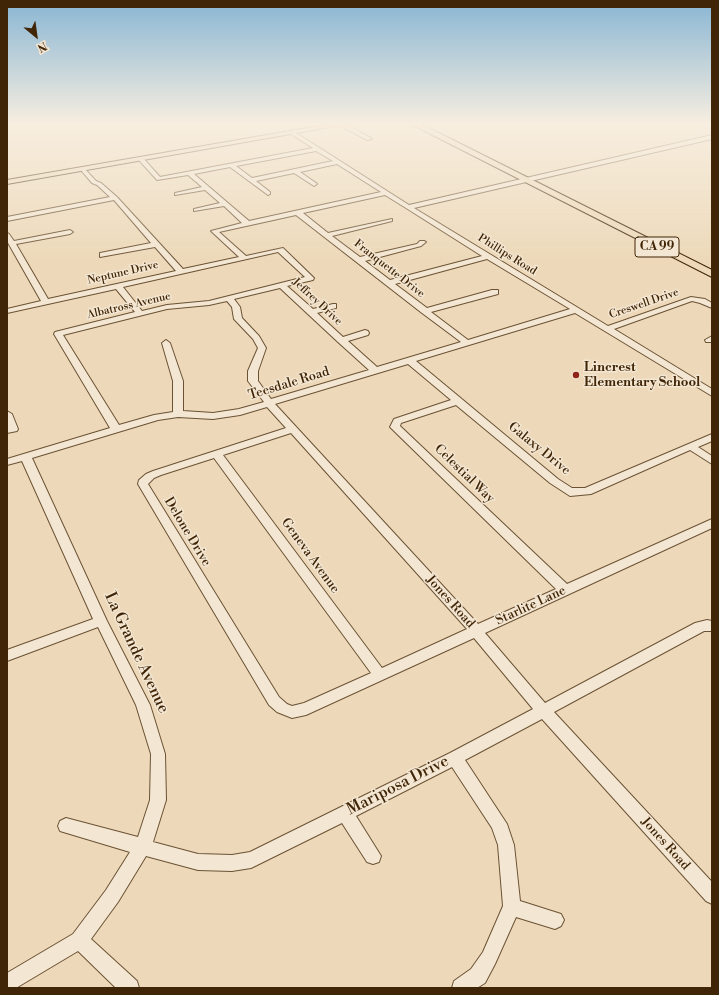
<!DOCTYPE html>
<html>
<head>
<meta charset="utf-8">
<style>
  body { margin:0 }
  #map { position:relative; width:719px; height:995px; overflow:hidden; background:#edd9b9; font-family:"Libre Bodoni",serif }
  canvas { display:block }
  .frame { position:absolute; inset:0; border:8px solid #402507; pointer-events:none }
  .north { position:absolute; left:16px; top:16px; width:40px; height:40px; -webkit-text-stroke:3px #f3e6d2; paint-order:stroke; rotate:151deg; font-size:11px; font-weight:700; line-height:16px; text-align:center; color:#402507 }
  .north::after { content:''; display:block; margin:auto; width:14px; height:18px; background:#402507; clip-path:polygon(50% 0,100% 100%,50% 72%,0 100%) }
</style>
</head>
<body>
<div id="map">
<canvas width="719" height="995"></canvas>
<div class="frame"></div>
<div class="north">N</div>
</div>
<script>
const g = document.querySelector('canvas').getContext('2d');
g.lineJoin = 'round';
function toPath(rows) {
  const path = new Path2D();
  for (const r of rows) {
    path.moveTo(r[0], r[1]);
    for (let i = 2; i < r.length; i += 2) path.lineTo(r[i], r[i + 1]);
  }
  return path;
}
function stroke(path, color, width, dash) {
  g.strokeStyle = color;
  g.lineWidth = width;
  g.lineCap = dash ? 'butt' : 'round';
  g.setLineDash(dash || []);
  g.stroke(path);
}
function fillPath(path, color) {
  g.fillStyle = color;
  g.fill(path, 'evenodd');
}
function write(font, color, halo, rows, align = 'center') {
  g.font = font + ' "Libre Bodoni",serif';
  g.lineWidth = 3;
  g.setLineDash([]);
  g.textBaseline = 'middle';
  g.strokeStyle = halo;
  g.fillStyle = color;
  for (const [text, x, y, turn = 0] of rows) {
    g.save();
    g.translate(x, y);
    g.rotate((+turn || 0) * Math.PI / 180);
    g.textAlign = isNaN(turn) ? turn : align;
    if (halo) g.strokeText(text, 0, 0);
    g.fillText(text, 0, 0);
    g.restore();
  }
}
const minor = toPath([
  [343,123,371,138,372,139,367,140,341,126,340,125,343,123],
  [293,131,409,205,712,135,712,139,414,208,608,326,691,297,705,299,712,303,712,308,700,303,692,301,614,329,712,389,712,396,575,313,416,361,558,479,572,488,585,488,712,434,712,441,698,447,712,456,712,464,690,450,591,494,570,496,550,483,456,405,401,423,400,426,567,584,712,519,712,528,485,633,545,703,695,623,707,620,712,621,712,631,704,631,554,712,712,882,712,904,706,901,542,719,465,760,507,824,514,845,520,901,561,914,564,920,561,926,555,929,516,917,495,964,485,983,477,988,452,988,454,981,471,969,483,952,503,906,498,845,492,828,452,767,356,816,381,856,379,862,373,864,367,862,342,823,251,868,232,871,198,870,146,856,118,902,91,939,137,981,139,988,116,988,78,951,16,988,7,988,7,973,73,934,106,890,130,852,60,831,58,826,60,821,66,818,138,837,150,800,151,754,136,705,98,627,7,661,7,650,93,619,22,461,7,465,7,459,110,428,54,334,55,332,135,312,116,289,7,313,7,309,41,301,7,241,7,233,9,234,14,241,70,230,73,232,70,234,16,244,48,299,176,271,155,247,100,257,100,253,151,243,114,200,7,221,7,217,110,197,97,185,92,183,80,169,83,167,96,181,101,183,117,197,183,269,239,257,211,231,242,223,224,206,194,211,194,209,220,203,205,190,175,195,175,193,202,187,188,175,157,180,138,159,143,158,160,177,313,148,291,134,291,132,293,131],
  [316,151,333,161,252,178,236,166,316,151],
  [337,164,381,192,249,221,194,174,230,167,268,195,270,194,270,192,256,181,294,173,314,186,317,184,316,183,300,172,337,164],
  [385,195,406,208,482,256,390,280,365,261,421,246,426,242,424,241,420,241,417,244,360,257,332,236,392,221,392,219,328,233,303,213,385,195],
  [296,215,422,313,461,342,377,367,348,341,368,335,369,333,368,331,365,330,343,337,317,313,336,308,336,304,333,304,313,309,287,286,313,280,314,278,283,248,246,256,219,232,296,215],
  [278,252,305,277,209,301,167,305,142,311,123,287,278,252],
  [487,259,570,309,468,340,431,312,498,294,498,290,492,290,427,308,395,284,487,259],
  [280,288,338,342,369,370,271,399,258,381,258,371,266,348,259,336,242,318,240,307,234,299,280,288],
  [227,301,232,307,234,319,253,339,258,348,248,371,248,381,264,402,239,409,213,413,183,411,183,381,170,343,166,340,162,343,173,381,173,412,154,415,119,425,63,335,167,309,209,305,227,301],
  [408,364,451,400,394,419,390,427,556,589,478,624,275,404,408,364],
  [267,407,286,428,153,471,146,474,139,480,138,484,269,705,277,712,292,718,306,715,474,638,533,709,450,753,250,852,232,855,198,854,153,842,166,800,165,754,150,705,107,621,32,458,158,420,178,417,213,419,240,415,267,407],
  [291,433,467,629,382,668,223,455,291,433],
  [214,458,371,673,304,703,292,706,287,704,279,697,148,484,154,478,161,475,214,458],
  [712,336,712,342,706,342,705,340,712,336],
  [7,411,12,414,18,429,17,431,7,433,7,411]
]);
const major = toPath([
  [336,123,353,123,7,184,7,180,336,123]
]);
const highway = toPath([
  [409,123,419,123,712,270,712,277,409,123]
]);
const markers = [
  [576,375,4,"#8f2418"]
];
const farStreetnames = [
  ["Phillips Road",507,255,32],
  ["Franquette Drive",389,269,38],
  ["Neptune Drive",123,273,-13],
  ["Jeffrey Drive",317,302,43],
  ["Creswell Drive",644,304,-19],
  ["Albatross Avenue",129,306,-13]
];
const shields = [
  [657,247,44]
];
const shieldNames = [
  ["CA 99",657,247]
];
const poiNames = [
  ["Lincrest",584,368],
  ["Elementary School",584,383]
];
const streetNames = [
  ["Teesdale Road",289,384,-17],
  ["Galaxy Drive",539,449,39],
  ["Celestial Way",464,474,44],
  ["Delone Drive",187,532,59],
  ["Geneva Avenue",310,556,54],
  ["Jones Road",450,602,48],
  ["Starlite Lane",531,606,-25],
  ["Jones Road",665,844,48]
];
const nearStreetnames = [
  ["La Grande Avenue",136,653,65],
  ["Mariposa Drive",398,786,-27]
];
stroke(minor, '#6b5234', 2);
stroke(major, '#402507', 2);
stroke(highway, '#402507', 2);
fillPath(minor, '#f3e6d2');
fillPath(major, '#edd9b9');
fillPath(highway, '#edd9b9');
const sky = g.createLinearGradient(0, 0, 0, 263);
sky.addColorStop(0, '#89b6d4');
sky.addColorStop(0.47, '#f7eee0');
sky.addColorStop(1, '#f7eee000');
g.fillStyle = sky;
g.fillRect(0, 0, 719, 263);
for (const [x, y, r, color] of markers) {
  const dot = new Path2D();
  dot.arc(x, y, r, 0, 2 * Math.PI);
  g.fillStyle = color;
  g.fill(dot);
  stroke(dot, '#f3e6d2', 1.5);
}
write('11px', '#402507', '#f3e6d2', farStreetnames);
for (const [x, y, w] of shields) {
  const box = new Path2D();
  box.roundRect(x - w / 2, y - 10, w, 20, 3);
  g.fillStyle = '#f3e6d2';
  g.fill(box);
  stroke(box, '#402507', 1);
}
write('bold 12px', '#402507', null, shieldNames);
write('bold 13px', '#402507', '#f3e6d2', poiNames, 'left');
write('13px', '#402507', '#f3e6d2', streetNames);
write('16px', '#402507', '#f3e6d2', nearStreetnames);
</script>
</body>
</html>
